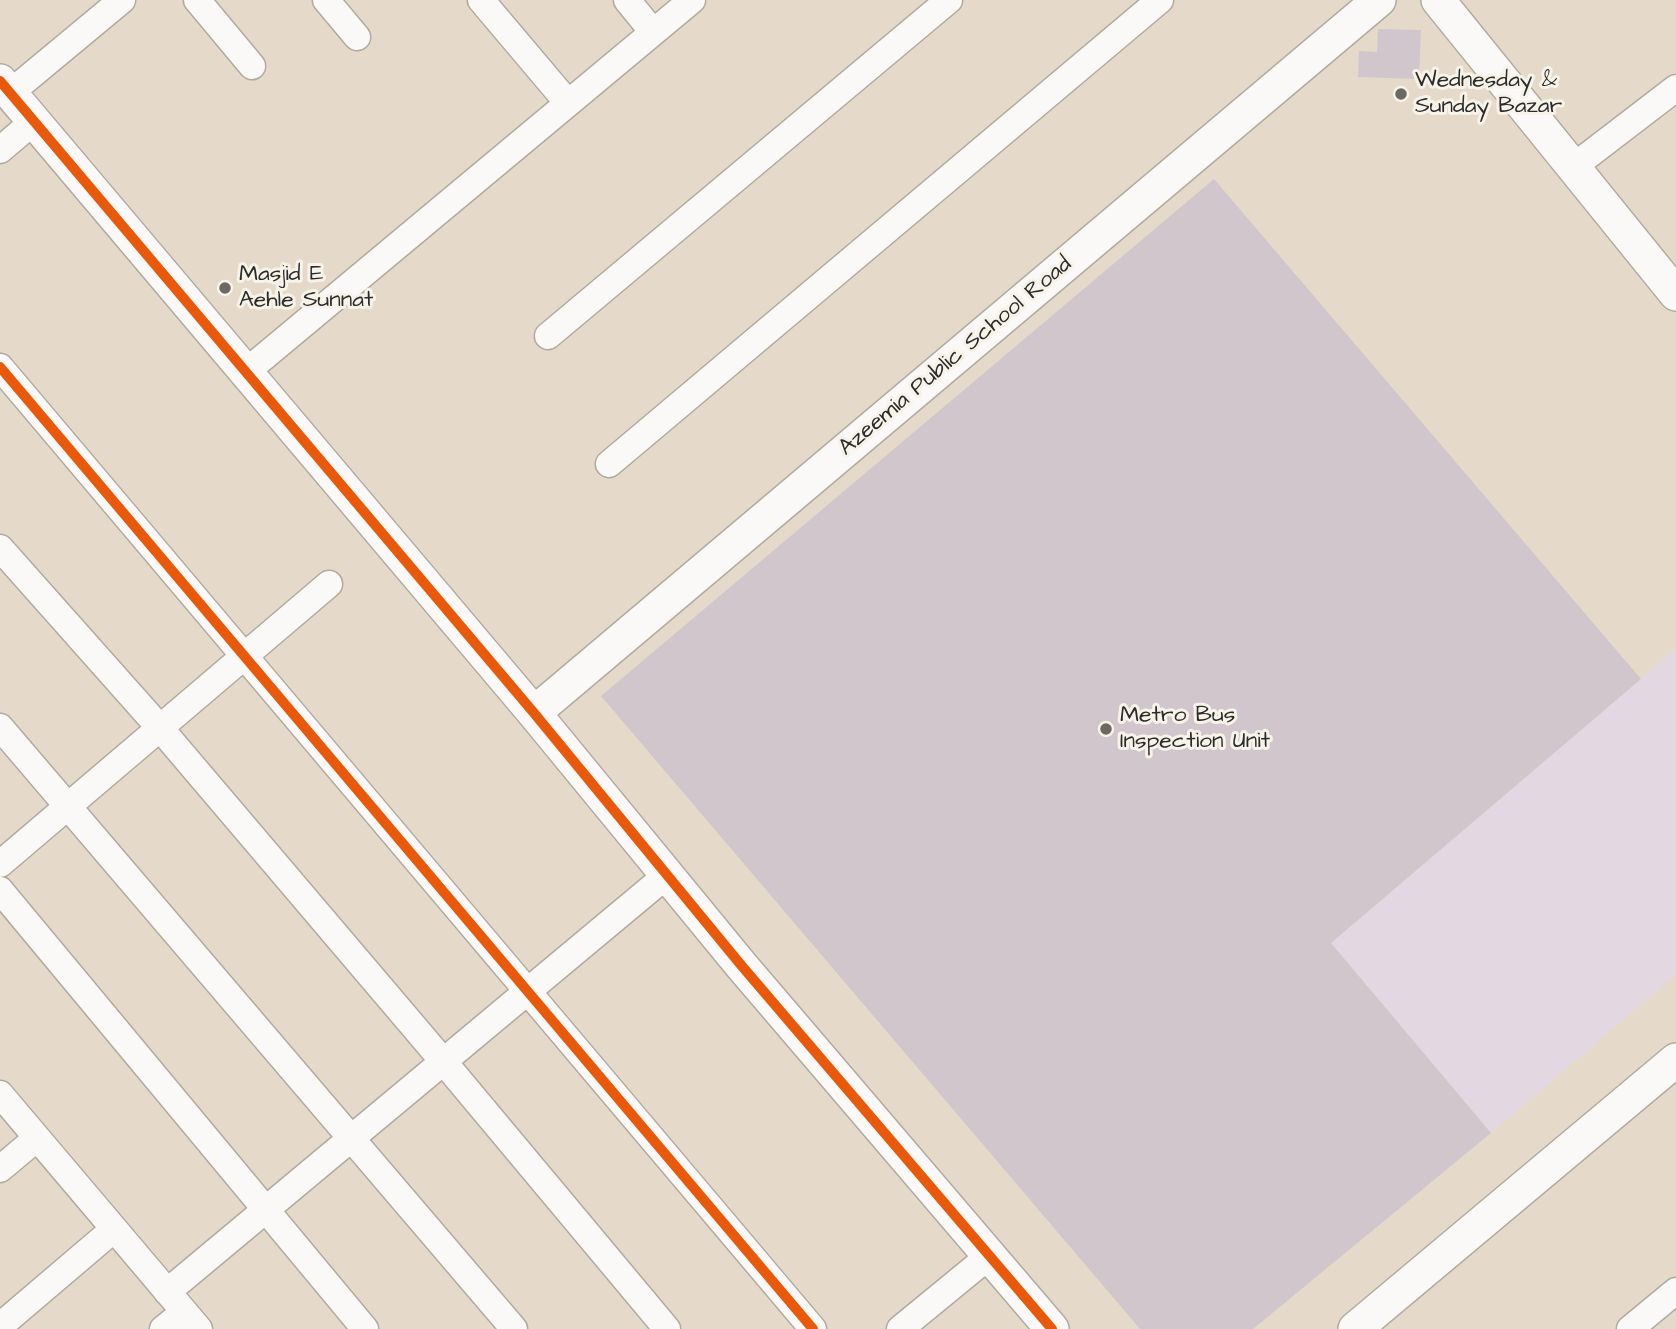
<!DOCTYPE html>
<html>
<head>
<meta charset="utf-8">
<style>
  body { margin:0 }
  canvas { display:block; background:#e5daca }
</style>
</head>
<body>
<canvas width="1676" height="1329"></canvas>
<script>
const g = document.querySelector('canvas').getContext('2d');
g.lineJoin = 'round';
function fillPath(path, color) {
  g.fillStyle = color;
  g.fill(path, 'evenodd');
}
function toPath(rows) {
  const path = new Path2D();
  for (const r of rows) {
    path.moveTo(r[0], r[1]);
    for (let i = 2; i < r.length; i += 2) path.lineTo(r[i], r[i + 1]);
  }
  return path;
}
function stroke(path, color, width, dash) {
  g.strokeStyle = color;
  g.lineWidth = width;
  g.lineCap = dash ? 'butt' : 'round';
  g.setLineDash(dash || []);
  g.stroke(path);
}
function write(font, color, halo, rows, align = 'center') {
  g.font = font + ' "Architects Daughter",sans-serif';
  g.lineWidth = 6;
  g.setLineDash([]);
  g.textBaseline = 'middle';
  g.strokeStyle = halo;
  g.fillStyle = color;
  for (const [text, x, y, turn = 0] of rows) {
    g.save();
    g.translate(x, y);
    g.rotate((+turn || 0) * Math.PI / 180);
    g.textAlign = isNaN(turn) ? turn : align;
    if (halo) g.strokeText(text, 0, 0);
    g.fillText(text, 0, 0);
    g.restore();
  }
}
const built = toPath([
  [1676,649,1676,974,1491,1133,1331,943]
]);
const building = toPath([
  [1378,29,1421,30,1419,79,1358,77,1359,51,1377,52],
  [1214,179,1641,679,1331,943,1491,1133,1253,1329,1140,1329,601,696]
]);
const minor = toPath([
  [197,0,252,66],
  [326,0,357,37],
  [481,0,568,103],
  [627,0,653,32],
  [10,93,122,0],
  [0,150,34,121],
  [1573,167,1676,88],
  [548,336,949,0],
  [0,367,813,1329],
  [247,371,692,0],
  [609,464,1160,0],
  [0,548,160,728,443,1061,667,1329],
  [0,727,514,1329],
  [0,864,329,584],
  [0,890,365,1329],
  [0,1094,199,1329],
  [0,1169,37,1138],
  [167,1292,667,875],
  [0,1326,114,1229],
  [163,1329,184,1312],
  [900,1329,989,1256],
  [1630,1329,1676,1291]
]);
const tertiary = toPath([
  [1438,0,1676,294],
  [0,81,534,713,741,965,1052,1329],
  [534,713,1379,0],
  [1355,1329,1676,1060]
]);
const cycleway = toPath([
  [0,81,534,713,741,965,1052,1329],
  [0,367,813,1329]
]);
const markers = [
  [1401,94,7,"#6c6863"],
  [225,288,7,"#6c6863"],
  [1106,729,7,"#6c6863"]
];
const poiNames = [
  ["Wednesday &",1415,81],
  ["Sunday Bazar",1415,107],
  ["Masjid E",239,275],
  ["Aehle Sunnat",239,301],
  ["Metro Bus",1120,716],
  ["Inspection Unit",1120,742]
];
const streetNames = [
  ["Azeemia Public School Road",956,357,-40]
];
fillPath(built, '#e3d7e1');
fillPath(building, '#d1c6cb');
stroke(minor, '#b1aa9f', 29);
stroke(tertiary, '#b1aa9f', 36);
stroke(minor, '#fbf9f7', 26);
stroke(tertiary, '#fbf9f7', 33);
stroke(cycleway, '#e8590c', 10);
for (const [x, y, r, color] of markers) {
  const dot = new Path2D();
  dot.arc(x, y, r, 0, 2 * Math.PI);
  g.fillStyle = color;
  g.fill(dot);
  stroke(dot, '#f7f3e8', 2.5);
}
write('23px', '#2b2b2b', '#f7f3e8', poiNames, 'left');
write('23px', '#2b2b2b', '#f7f3e8', streetNames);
</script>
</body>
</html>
